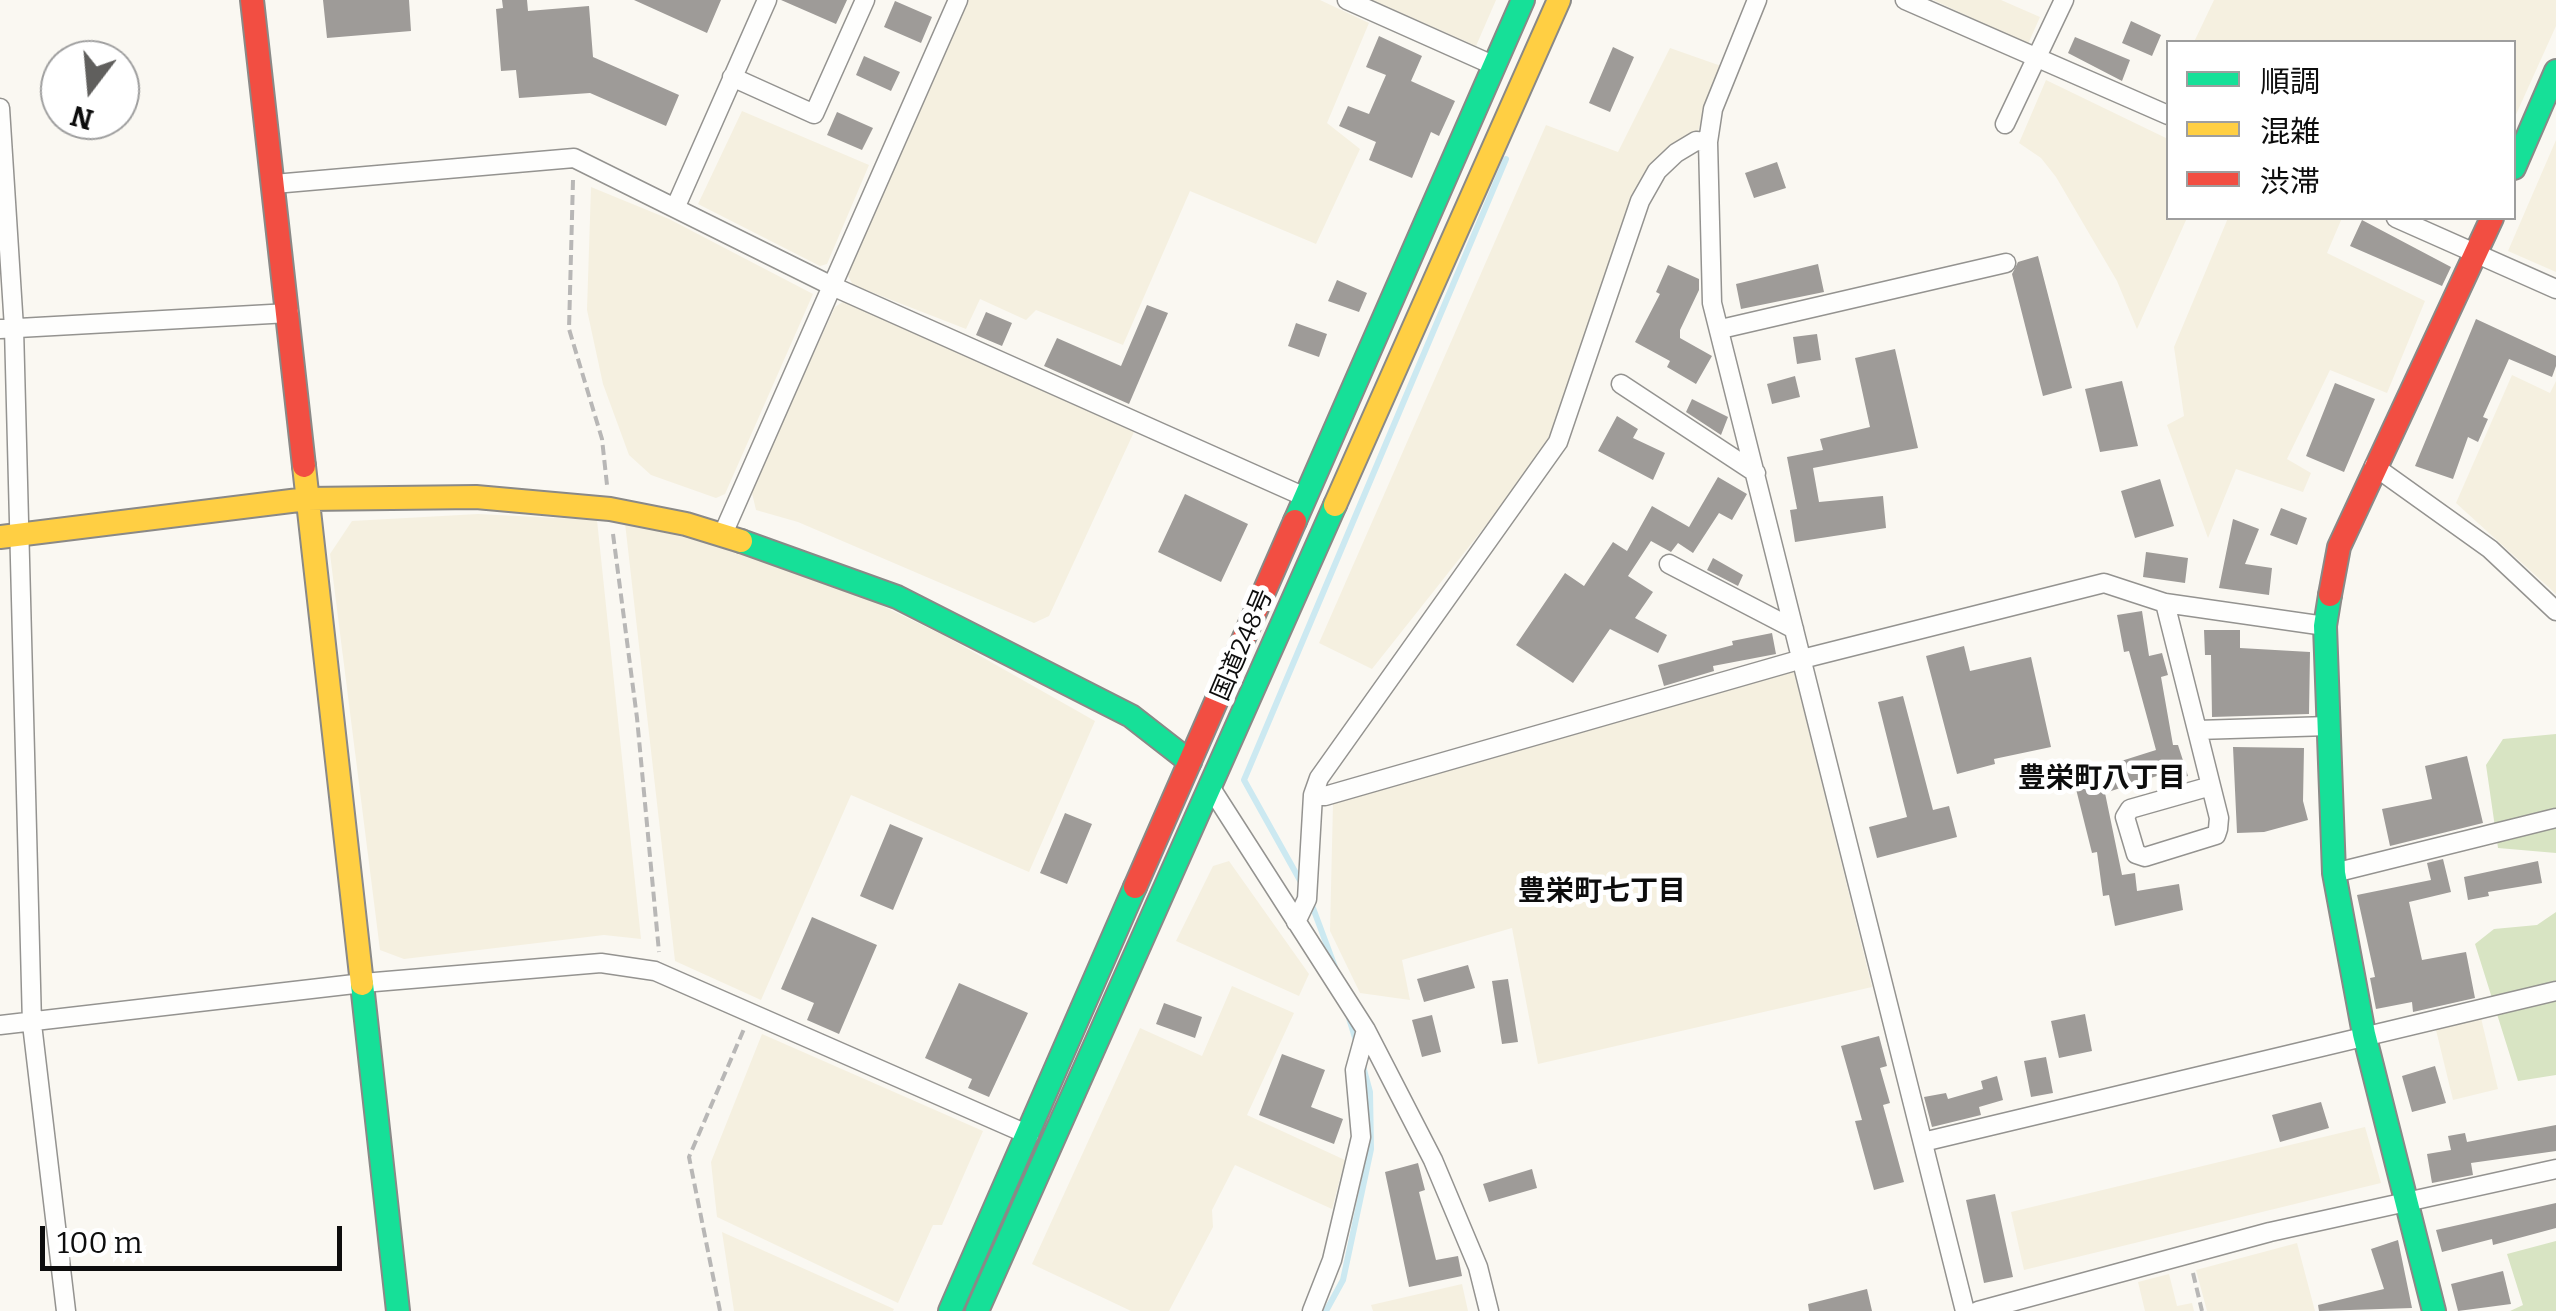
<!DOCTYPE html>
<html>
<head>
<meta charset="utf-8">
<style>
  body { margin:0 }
  #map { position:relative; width:2556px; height:1311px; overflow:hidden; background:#faf8f2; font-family:Bitter,"Noto Sans JP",serif }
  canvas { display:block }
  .legend { position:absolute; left:2166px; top:40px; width:350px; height:180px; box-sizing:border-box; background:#fff; border:2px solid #9e9e9e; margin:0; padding:12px 18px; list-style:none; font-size:30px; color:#0d0d0d }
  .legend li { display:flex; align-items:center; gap:20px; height:50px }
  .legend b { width:50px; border:2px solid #9e9e9e }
  .north { position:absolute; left:40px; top:40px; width:100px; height:100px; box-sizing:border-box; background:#fff; border:2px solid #9e9e9e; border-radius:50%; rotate:196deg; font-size:28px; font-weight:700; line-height:40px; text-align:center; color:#0d0d0d }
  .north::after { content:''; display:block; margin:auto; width:35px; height:45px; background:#605f5d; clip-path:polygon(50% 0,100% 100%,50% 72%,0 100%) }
  .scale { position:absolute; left:40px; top:1226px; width:302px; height:45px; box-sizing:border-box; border:5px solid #0d0d0d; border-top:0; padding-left:12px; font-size:30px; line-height:35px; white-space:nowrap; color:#0d0d0d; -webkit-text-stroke:8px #fff; paint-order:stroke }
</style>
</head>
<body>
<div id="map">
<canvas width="2556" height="1311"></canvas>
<ul class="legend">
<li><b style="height:12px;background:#16e098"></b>順調</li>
<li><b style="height:12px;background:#ffcf43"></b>混雑</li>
<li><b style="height:12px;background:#f24e42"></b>渋滞</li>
</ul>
<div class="north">N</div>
<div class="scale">100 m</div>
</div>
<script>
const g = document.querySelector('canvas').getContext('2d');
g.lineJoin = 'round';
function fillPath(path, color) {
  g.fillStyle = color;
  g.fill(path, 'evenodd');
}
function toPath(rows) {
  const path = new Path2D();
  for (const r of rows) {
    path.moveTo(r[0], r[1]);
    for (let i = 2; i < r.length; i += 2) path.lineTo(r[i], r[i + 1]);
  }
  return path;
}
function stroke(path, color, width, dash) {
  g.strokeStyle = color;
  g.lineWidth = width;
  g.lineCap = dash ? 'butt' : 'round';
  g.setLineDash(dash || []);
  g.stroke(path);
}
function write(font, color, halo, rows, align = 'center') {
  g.font = font + ' Bitter,"Noto Sans JP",serif';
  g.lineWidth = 10;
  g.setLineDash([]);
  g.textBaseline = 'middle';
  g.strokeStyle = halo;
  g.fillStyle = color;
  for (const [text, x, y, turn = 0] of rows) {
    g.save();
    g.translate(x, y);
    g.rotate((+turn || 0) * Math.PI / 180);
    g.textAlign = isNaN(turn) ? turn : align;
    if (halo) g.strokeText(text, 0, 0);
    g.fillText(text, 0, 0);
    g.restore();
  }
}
const farmland = toPath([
  [968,0,1320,0,1369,23,1327,123,1360,149,1316,244,1190,191,1123,345,1036,310,1026,320,980,299,966,329,853,285,847,274],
  [1372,0,1496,0,1476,46],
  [1933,0,2001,0,2040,17,2028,44],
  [2214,0,2556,0,2556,26,2514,119,2514,42,2194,42],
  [1670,48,1724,67,1697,133,1655,167,1634,192,1551,436,1529,471,1372,669,1319,643,1546,125,1618,152],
  [2046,80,2168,139,2168,218,2187,218,2137,329,2117,281,2056,177,2041,158,2019,143],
  [742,111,869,165,827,264,820,266,698,204],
  [2556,140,2556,272,2508,251],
  [591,187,669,219,813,294,725,494,716,498,651,475,629,455,603,384,587,310],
  [2228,218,2342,218,2327,253,2425,301,2387,393,2330,370,2287,459,2311,473,2303,492,2236,469,2208,538,2167,425,2184,416,2174,347],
  [844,301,1134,432,1049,616,1034,623,798,522,756,510,751,489,835,307],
  [2512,375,2550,393,2556,381,2556,594,2456,503],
  [478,514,597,520,641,939,604,935,404,959,380,950,330,554,352,521],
  [625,523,720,546,841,586,945,636,1095,721,1029,872,851,795,761,1000,675,961],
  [1794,671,1872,987,1538,1064,1512,928,1402,960,1410,1000,1360,993,1330,931,1333,803],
  [1229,861,1309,974,1299,996,1176,941,1213,866],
  [1232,986,1294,1013,1247,1115,1345,1160,1332,1209,1235,1165,1212,1210,1213,1227,1169,1311,1131,1311,1032,1264,1140,1028,1202,1056],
  [2481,1018,2498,1089,2453,1100,2436,1030],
  [762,1034,983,1131,942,1225,933,1225,898,1303,717,1217,711,1162],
  [2365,1127,2381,1183,2024,1270,2011,1212],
  [722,1232,894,1309,893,1311,734,1311],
  [2297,1243,2315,1311,2207,1311,2196,1270],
  [2169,1274,2177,1306,2192,1303,2194,1311,2145,1311,2138,1282],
  [1462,1284,1468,1311,1373,1311,1371,1305]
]);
const forest = toPath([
  [2556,734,2556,853,2498,848,2486,765,2503,739],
  [2556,912,2556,1075,2518,1081,2475,944,2494,929,2537,925],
  [2556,1241,2556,1311,2510,1311,2523,1305,2507,1254]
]);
const stream = toPath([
  [1302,884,1244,780,1506,159],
  [1310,900,1335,967],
  [1349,1018,1357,1044],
  [1326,1311,1343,1280,1371,1149,1370,1092,1363,1066]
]);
const building = toPath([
  [323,0,409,0,411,31,327,38],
  [502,0,527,0,528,11,589,6,593,57,679,95,666,126,590,93,519,98,516,70,501,71,496,9,503,8],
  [634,0,721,0,707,33],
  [781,0,847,0,836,24],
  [895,1,932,17,921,43,884,27],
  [2131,21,2161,35,2152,56,2122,43],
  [1379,36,1422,56,1411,81,1455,101,1439,136,1431,132,1412,178,1369,160,1376,142,1339,126,1348,106,1369,114,1386,75,1366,67],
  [2075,37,2130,60,2122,81,2068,53],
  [1613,47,1634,57,1610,112,1589,103],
  [864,56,900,72,891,91,856,75],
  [837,112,873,128,862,150,827,135],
  [1777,162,1786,188,1754,198,1745,173],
  [2362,220,2451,267,2442,286,2350,246],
  [2038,256,2072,388,2043,396,2012,274,2018,262],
  [1818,264,1824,292,1741,309,1736,284],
  [1668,265,1699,279,1699,290,1680,330,1680,338,1712,356,1696,384,1667,367,1670,361,1635,342,1660,294,1656,292],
  [1337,280,1367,293,1359,312,1328,301],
  [1147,305,1168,313,1129,404,1044,366,1057,338,1121,366],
  [986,312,1012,323,1002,346,976,335],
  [2476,319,2556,356,2556,366,2552,377,2509,359,2483,417,2488,419,2478,442,2468,437,2453,479,2415,466],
  [1296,323,1327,334,1319,357,1288,346],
  [1817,334,1821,360,1797,364,1793,337],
  [1895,349,1918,448,1813,468,1819,502,1883,496,1886,528,1795,542,1790,510,1797,509,1787,457,1823,450,1820,439,1870,427,1855,358],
  [1795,376,1800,397,1772,404,1767,384],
  [2122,381,2138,446,2100,452,2085,389],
  [2335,383,2375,399,2344,472,2306,456],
  [1692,399,1728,417,1721,435,1686,412],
  [1617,416,1638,429,1633,438,1665,453,1653,480,1598,451],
  [1718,477,1747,494,1732,520,1719,513,1693,553,1678,543,1671,552,1651,541,1628,576,1653,592,1635,618,1667,635,1658,653,1610,629,1573,683,1516,645,1565,573,1584,586,1613,542,1627,551,1652,506,1689,527],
  [2160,479,2174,526,2135,538,2121,491],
  [1185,494,1248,524,1221,582,1158,552],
  [2281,508,2307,518,2297,545,2270,535],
  [2233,519,2259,529,2245,564,2272,568,2269,595,2219,588],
  [2146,552,2188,558,2185,583,2143,577],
  [1713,558,1743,575,1738,586,1707,570],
  [2142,611,2149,656,2162,653,2168,675,2161,677,2173,745,2178,745,2188,776,2162,783,2160,775,2105,793,2122,875,2135,873,2137,891,2179,884,2183,910,2115,926,2109,895,2103,896,2097,852,2092,853,2075,785,2121,772,2118,762,2156,750,2129,651,2124,652,2117,615],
  [2204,630,2240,630,2240,648,2310,652,2309,714,2212,717,2211,655,2205,655],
  [1772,633,1776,654,1713,666,1714,671,1664,686,1658,665,1733,645,1732,641],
  [1964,646,1970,671,2031,657,2051,747,1994,759,1995,764,1957,774,1926,656],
  [1903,696,1933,810,1949,806,1957,837,1877,858,1869,827,1907,817,1878,702],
  [2233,747,2304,748,2303,801,2308,820,2264,832,2237,833],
  [2467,756,2483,823,2390,846,2382,809,2432,799,2425,766],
  [1065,813,1092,824,1067,884,1040,873],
  [890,824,923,838,893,910,860,896],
  [2443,859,2451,892,2409,902,2422,960,2466,952,2475,998,2413,1012,2412,1002,2376,1009,2370,978,2375,977,2357,895,2431,880,2427,863],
  [2538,861,2542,883,2488,892,2489,896,2468,900,2464,877],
  [812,917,877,945,839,1034,807,1020,814,1003,781,989],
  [1468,965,1475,988,1424,1002,1417,979],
  [1508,979,1518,1042,1502,1044,1492,981],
  [959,983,1028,1013,989,1097,968,1088,972,1079,925,1058],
  [1164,1003,1202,1017,1195,1038,1156,1024],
  [2085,1014,2092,1051,2059,1058,2051,1021],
  [1432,1015,1441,1052,1422,1057,1412,1020],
  [1879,1036,1887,1066,1880,1068,1890,1103,1883,1105,1904,1182,1874,1190,1855,1121,1862,1120,1841,1046],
  [1282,1054,1325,1070,1311,1107,1343,1119,1334,1144,1259,1115],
  [2046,1057,2053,1093,2031,1097,2024,1061],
  [2435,1066,2446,1103,2412,1112,2402,1076],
  [1997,1076,2003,1100,1979,1107,1981,1115,1932,1127,1924,1097,1946,1093,1948,1099,1983,1089,1981,1081],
  [2321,1102,2329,1128,2280,1142,2272,1115],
  [2556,1125,2556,1151,2471,1163,2473,1175,2432,1183,2427,1154,2451,1150,2448,1136,2465,1133,2467,1142],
  [1418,1163,1425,1190,1419,1192,1436,1260,1458,1256,1462,1276,1409,1287,1385,1172],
  [1532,1169,1537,1188,1489,1202,1483,1184],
  [1995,1194,2013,1277,1984,1283,1966,1200],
  [2556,1203,2556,1228,2493,1245,2492,1239,2442,1252,2436,1230],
  [2398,1240,2412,1308,2319,1311,2318,1305,2384,1289,2371,1249],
  [2503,1271,2511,1304,2458,1311,2451,1284],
  [1867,1289,1872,1311,1809,1311,1808,1304]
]);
const path = toPath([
  [573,180,569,329,602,439,607,485],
  [613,534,637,718,659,952],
  [2193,1273,2202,1311],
  [720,1311,689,1157,744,1029]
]);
const street = toPath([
  [1347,0,1495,66],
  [1757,0,1713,109,1708,142,1712,303,1965,1311],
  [1905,0,2168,115],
  [732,77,814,114,865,0],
  [0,108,14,328,32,1024,66,1311],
  [2005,124,2064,0],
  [274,184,574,158,832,286,1305,497],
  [676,206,767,0],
  [2396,218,2556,289],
  [0,329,289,313],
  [1721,329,2006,263],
  [1621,384,1756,473],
  [2374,466,2490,549,2556,611],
  [722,536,958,0],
  [1669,564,1794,629],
  [2165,603,2197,730,2219,818,2218,829,2216,835,2145,857,2136,854,2125,817,2130,809,2211,786],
  [2197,730,2329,726],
  [1209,785,1366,1030,1433,1160,1478,1267,1489,1311],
  [1313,795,1325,796,1802,659,2104,583,2165,603,2325,626],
  [2334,873,2556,818],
  [1296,922,1307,899,1313,795,1319,778,1558,442,1640,201,1657,171,1676,153,1696,141,1708,142],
  [0,1025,363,983,601,963,655,971,1029,1135],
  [1923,1142,2556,991],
  [1312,1311,1332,1260,1361,1137,1355,1070,1366,1030],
  [1978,1311,2270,1232,2556,1169]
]);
const fast = toPath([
  [2514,168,2556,71],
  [1295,521,1523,0],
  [741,541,897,597,1131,716,1190,762],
  [2330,595,2325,626,2334,873,2364,1034,2434,1311],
  [362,984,398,1311],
  [950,1311,1135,887],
  [977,1311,1335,505]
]);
const slow = toPath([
  [304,466,362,984],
  [1335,505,1559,0],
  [0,537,307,499,476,497,610,509,686,524,741,541]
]);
const jam = toPath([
  [252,0,304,466],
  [2330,595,2339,547,2492,218],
  [1135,887,1295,521]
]);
const streetNames = [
  ["国道248号",1243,645,-67]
];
const neighbourhoodNames = [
  ["豊栄町八丁目",2102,779],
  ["豊栄町七丁目",1602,892]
];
fillPath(farmland, '#f5f0e0');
fillPath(forest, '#d8e4c3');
stroke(stream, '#cce9f1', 6);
fillPath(building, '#9e9b98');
stroke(street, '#949390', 21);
stroke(fast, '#8a8987', 26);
stroke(slow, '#8a8987', 26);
stroke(jam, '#8a8987', 26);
stroke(path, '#b8b7b6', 4, [10, 5]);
stroke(street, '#fefefd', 18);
stroke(fast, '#16e098', 22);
stroke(slow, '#ffcf43', 22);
stroke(jam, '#f24e42', 22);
write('25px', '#0d0d0d', '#fff', streetNames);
write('bold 28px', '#0d0d0d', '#fff', neighbourhoodNames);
</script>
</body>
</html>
